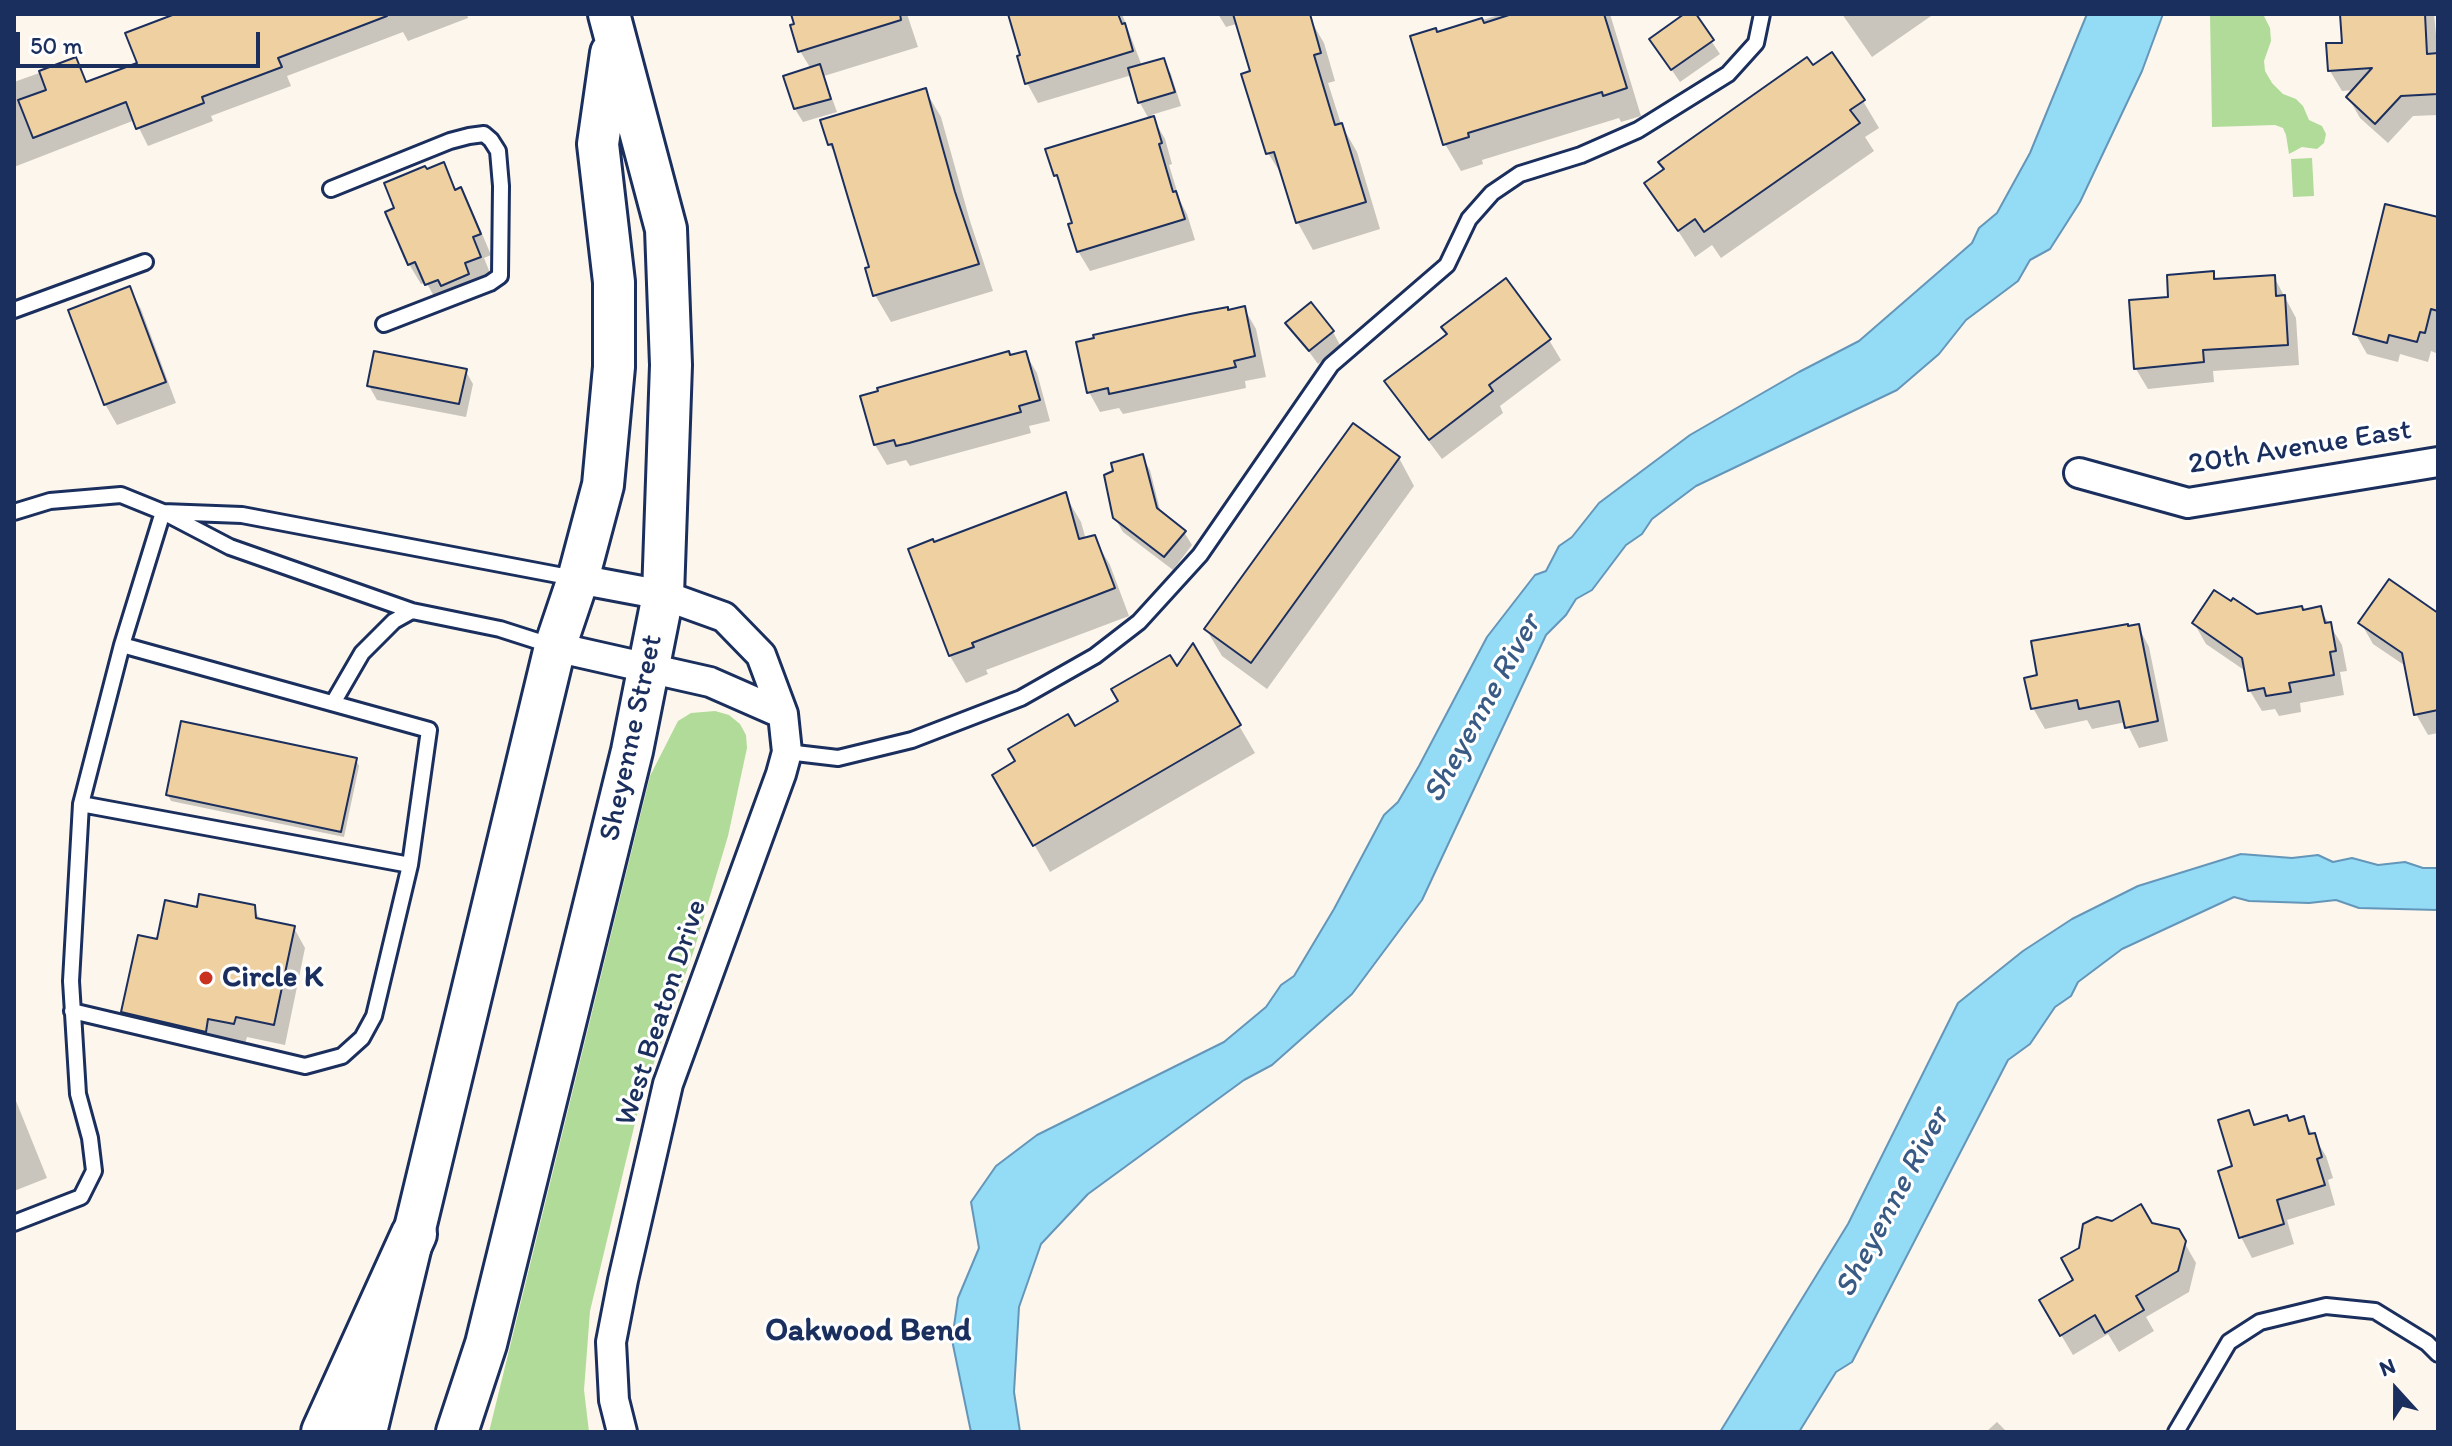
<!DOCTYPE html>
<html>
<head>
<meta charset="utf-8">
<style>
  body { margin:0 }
  #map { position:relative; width:2452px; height:1446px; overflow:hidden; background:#fcf6ec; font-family:Itim,sans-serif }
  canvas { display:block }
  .frame { position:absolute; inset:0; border:16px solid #1b2f5e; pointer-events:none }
  .north { position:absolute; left:2356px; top:1350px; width:80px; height:80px; -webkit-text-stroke:6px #fff; paint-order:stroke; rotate:339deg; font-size:22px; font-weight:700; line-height:32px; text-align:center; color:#1b2f5e }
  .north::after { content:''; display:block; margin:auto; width:28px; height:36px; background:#1b2f5e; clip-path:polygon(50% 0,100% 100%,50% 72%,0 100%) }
  .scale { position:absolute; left:16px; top:32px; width:244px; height:36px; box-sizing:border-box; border:4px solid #1b2f5e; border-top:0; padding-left:10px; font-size:24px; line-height:28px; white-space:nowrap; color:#1b2f5e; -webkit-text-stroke:6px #fff; paint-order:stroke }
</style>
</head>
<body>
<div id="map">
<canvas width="2452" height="1446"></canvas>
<div class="frame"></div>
<div class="north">N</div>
<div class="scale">50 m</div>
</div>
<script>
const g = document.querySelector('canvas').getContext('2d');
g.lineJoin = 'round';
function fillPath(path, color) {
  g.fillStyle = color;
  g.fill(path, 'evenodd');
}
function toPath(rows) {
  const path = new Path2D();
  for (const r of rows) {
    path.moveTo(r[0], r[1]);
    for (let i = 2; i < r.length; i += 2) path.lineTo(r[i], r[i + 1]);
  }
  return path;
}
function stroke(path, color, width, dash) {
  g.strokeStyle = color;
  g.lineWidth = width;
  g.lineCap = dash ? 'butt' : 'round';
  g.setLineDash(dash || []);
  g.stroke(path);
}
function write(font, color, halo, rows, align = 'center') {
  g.font = font + ' Itim,sans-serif';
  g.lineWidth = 6;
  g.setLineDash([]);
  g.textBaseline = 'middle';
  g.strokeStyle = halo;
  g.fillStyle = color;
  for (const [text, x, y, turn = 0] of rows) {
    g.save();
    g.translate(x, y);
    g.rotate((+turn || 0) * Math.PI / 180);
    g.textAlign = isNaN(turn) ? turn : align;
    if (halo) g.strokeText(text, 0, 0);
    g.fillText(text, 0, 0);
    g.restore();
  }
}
const green = toPath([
  [2210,14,2263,14,2270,28,2271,41,2264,61,2265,71,2272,83,2283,94,2296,99,2303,106,2309,120,2322,126,2326,134,2324,143,2317,149,2302,147,2289,154,2286,135,2283,128,2275,125,2212,127],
  [2312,158,2314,196,2293,197,2291,159],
  [715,711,729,715,740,724,746,735,747,748,728,836,694,950,640,1102,590,1311,584,1390,589,1432,489,1432,650,776,678,721,691,713]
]);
const water = toPath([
  [2087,14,2163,14,2142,71,2080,202,2050,249,2030,260,2018,281,1966,320,1939,354,1897,390,1696,486,1652,519,1642,534,1626,545,1592,590,1576,599,1566,615,1546,635,1422,900,1352,994,1272,1065,1244,1080,1088,1194,1041,1244,1019,1307,1014,1392,1020,1432,971,1432,952,1340,958,1298,979,1248,971,1202,996,1166,1037,1135,1224,1042,1266,1007,1281,985,1294,976,1334,909,1384,815,1398,802,1419,766,1487,637,1535,575,1546,571,1559,546,1572,537,1599,503,1690,435,1799,372,1859,341,1972,243,1979,228,1997,213,2030,153,2087,14],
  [2241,854,2292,858,2318,855,2333,862,2352,858,2378,865,2405,862,2423,868,2438,868,2438,910,2359,908,2336,900,2309,903,2249,901,2234,897,2122,949,2078,982,2071,996,2055,1007,2030,1044,2008,1060,1852,1362,1836,1372,1799,1432,1720,1432,1848,1224,1958,1003,2023,951,2072,919,2138,886,2241,854]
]);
const shadow = toPath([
  [181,14,467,14,468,18,408,41,403,32,287,76,291,86,211,116,213,121,148,146,135,120,14,167,14,82,76,60,88,84,139,64],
  [793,14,907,14,918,47,824,76,837,112,803,122,795,109,786,77,811,69,800,51],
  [1008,14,1122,14,1142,66,1163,60,1171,74,1181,106,1151,115,1165,139,1172,164,1169,165,1180,201,1187,214,1195,240,1090,271,1078,251,1074,224,1064,189,1056,175,1149,119,1140,103,1132,75,1038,103,1027,83,1023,56],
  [1218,14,1255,14,1256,18,1226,27],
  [1502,14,1610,14,1641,116,1621,122,1619,118,1482,160,1483,164,1461,171,1445,144,1437,34],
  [1688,14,1693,14,1720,54,1680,82,1660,53],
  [1842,14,1934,14,1872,57],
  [2342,14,2434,14,2438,55,2438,115,2413,116,2388,143,2360,118,2348,97,2354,90,2342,91,2330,71,2344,45],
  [1308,16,1324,43,1335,81,1328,83,1341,124,1357,152,1380,229,1313,250,1298,223,1285,180,1268,153,1252,73],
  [925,90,941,117,970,221,993,291,891,322,875,295,871,268,839,160,829,144],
  [1863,101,1879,128,1865,137,1874,151,1721,258,1712,245,1695,257,1647,183],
  [443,164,457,191,460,190,472,210,491,255,484,258,492,278,479,294,454,305,451,299,439,305,426,282,421,284,409,264,397,209,426,171],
  [2438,219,2436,353,2431,351,2428,362,2400,354,2398,362,2367,354,2355,333],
  [2213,273,2217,280,2274,277,2296,318,2299,365,2213,371,2214,382,2148,389,2136,369],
  [129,288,141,309,176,403,117,425,105,404],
  [1244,308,1256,329,1266,377,1245,381,1246,388,1123,414,1119,408,1100,412,1089,392,1096,340],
  [1288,323,1333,332,1340,345,1318,364],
  [1549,340,1561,360,1500,406,1503,413,1442,459,1399,402,1387,382],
  [1025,353,1037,373,1050,421,1029,426,1031,433,910,466,906,460,887,465,875,445,1010,357],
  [465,370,473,384,466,417,377,400,369,386],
  [1142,457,1150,470,1161,514,1184,532,1192,545,1173,570,1123,532,1115,518],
  [1399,458,1414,486,1267,689,1222,656,1206,629],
  [1065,495,1081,522,1086,540,1094,538,1110,565,1129,616,986,670,988,674,966,683,950,656,910,550,934,545],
  [2320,609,2342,645,2347,671,2340,672,2344,695,2300,703,2301,712,2279,716,2275,709,2262,711,2250,691,2247,672,2206,644,2194,623],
  [2438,615,2438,733,2428,735,2416,714,2407,667,2373,644,2361,623],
  [2138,626,2149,647,2168,741,2139,748,2126,722,2092,729,2087,720,2045,729,2033,708],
  [1193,647,1255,753,1050,872,994,775,1176,670],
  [356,760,359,766,344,837,171,801,168,795],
  [253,907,261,921,294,928,305,948,285,1045,247,1037,245,1044,219,1039,135,1033,123,1012,159,941,198,909],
  [14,1096,47,1178,14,1191],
  [2248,1113,2256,1126,2303,1119,2326,1156,2333,1178,2328,1180,2335,1205,2287,1220,2294,1244,2252,1258,2241,1237,2234,1168],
  [2113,1223,2184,1242,2196,1263,2189,1292,2146,1317,2154,1331,2119,1352,2108,1334,2073,1355,2041,1301,2076,1280,2081,1249],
  [1997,1422,2007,1432,1986,1432]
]);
const building = toPath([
  [175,14,387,14,387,16,278,58,282,67,202,97,204,103,136,129,126,102,33,138,18,100,46,90,39,71,76,57,86,82,137,63,125,33,175,14],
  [791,14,900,14,901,20,798,52,790,25,794,24,791,14],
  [1008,14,1118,14,1122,24,1125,23,1133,51,1025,84,1017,56,1020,55,1008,14],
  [1233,14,1310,14,1321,53,1314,55,1335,125,1342,123,1366,202,1296,223,1274,152,1266,154,1241,74,1250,71,1233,14],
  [1512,14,1604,14,1627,88,1603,96,1602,92,1468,133,1469,137,1443,145,1410,36,1436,28,1437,32,1482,18,1484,23,1512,14],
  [1684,14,1696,14,1714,40,1671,70,1649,39,1684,14],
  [2340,14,2425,14,2427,54,2438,53,2438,94,2401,96,2375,124,2346,97,2372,68,2328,71,2326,43,2342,43,2340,14],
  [1832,52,1865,100,1850,110,1860,123,1704,232,1695,219,1678,231,1644,183,1664,169,1658,162,1807,57,1813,65,1832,52],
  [1164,58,1175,92,1138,103,1128,68,1164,58],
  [820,64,831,99,794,109,783,76,820,64],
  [926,88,955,192,979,264,873,296,865,268,869,267,849,201,832,144,828,145,820,120,926,88],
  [1154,116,1162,143,1159,144,1173,192,1176,191,1185,219,1077,252,1068,224,1072,223,1057,175,1054,176,1045,149,1154,116],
  [444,162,455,190,461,187,481,234,473,237,481,257,465,263,469,274,441,286,438,280,425,285,415,262,408,265,385,212,394,208,384,183,425,166,427,169,444,162],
  [2385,204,2438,217,2438,311,2431,309,2425,333,2420,332,2417,342,2389,335,2387,343,2353,334,2385,204],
  [2214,271,2214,279,2275,275,2276,296,2285,295,2288,345,2203,350,2204,362,2134,369,2129,300,2168,297,2167,275,2214,271],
  [1506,278,1551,339,1489,385,1493,391,1429,440,1384,381,1447,334,1441,327,1506,278],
  [130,286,166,382,104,405,68,310,130,286],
  [1311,302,1334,331,1309,351,1285,323,1311,302],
  [1245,306,1255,356,1234,361,1236,367,1109,394,1108,388,1087,393,1076,342,1094,338,1093,335,1190,314,1228,307,1228,310,1245,306],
  [374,351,467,369,459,404,367,386,374,351],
  [1009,351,1010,355,1026,351,1040,400,1019,406,1021,412,909,443,896,446,894,440,874,445,860,396,878,391,877,388,1009,351],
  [1353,423,1400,457,1251,663,1204,629,1353,423],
  [1143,454,1157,508,1186,531,1164,557,1113,518,1104,475,1113,471,1111,463,1143,454],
  [1066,492,1079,539,1095,535,1115,588,972,643,974,647,949,656,908,549,933,539,934,542,1066,492],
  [2389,579,2438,613,2438,710,2414,715,2402,653,2358,623,2389,579],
  [2214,590,2231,601,2233,598,2257,614,2302,606,2303,610,2321,606,2325,623,2331,622,2336,651,2330,652,2334,675,2289,683,2291,692,2266,696,2264,688,2248,691,2242,658,2192,623,2214,590],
  [2128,624,2128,626,2139,624,2158,721,2125,728,2119,701,2079,709,2077,700,2031,709,2024,678,2037,675,2031,641,2128,624],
  [1193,643,1241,725,1033,846,992,775,1015,761,1008,749,1068,714,1075,726,1118,701,1111,689,1170,655,1177,666,1193,643],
  [181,721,357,758,341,832,166,795,181,721],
  [199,894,255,905,256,918,295,926,274,1025,236,1017,234,1024,208,1019,206,1032,121,1012,138,935,157,939,165,900,197,907,199,894],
  [2249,1110,2254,1125,2287,1115,2289,1121,2304,1116,2309,1134,2315,1133,2322,1157,2317,1159,2325,1185,2277,1200,2284,1224,2239,1238,2218,1171,2232,1166,2218,1120,2249,1110],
  [2141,1204,2152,1223,2179,1229,2186,1241,2178,1271,2136,1296,2144,1310,2105,1333,2095,1315,2060,1336,2039,1300,2073,1280,2061,1258,2079,1248,2083,1224,2097,1217,2112,1221,2141,1204]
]);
const lane = toPath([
  [331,189,450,141,469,136,484,134,491,140,498,151,501,186,500,276,490,283,384,324],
  [14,310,145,262],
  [14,512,50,501,121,495,163,512,122,645,81,804,71,981,78,1094,90,1138,94,1171,81,1197,14,1223],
  [553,646,500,629,412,611,230,547,163,512,242,515,574,578],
  [333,703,362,653,394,621,412,611],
  [787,752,838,758,912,740,1021,698,1095,656,1139,622,1200,555,1331,365,1447,265,1469,219,1492,193,1520,174,1581,155,1638,130,1728,74,1756,43,1762,14],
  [81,804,410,865,429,730,122,645],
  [72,1011,305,1066,342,1056,362,1038,374,1016,410,865],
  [2176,1432,2229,1342,2260,1322,2326,1306,2375,1311,2427,1343,2438,1354]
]);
const street = toPath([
  [2079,473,2188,503,2438,462],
  [555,647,710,682,783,714,761,655,724,617,663,595,578,579],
  [622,1432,614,1400,611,1342,623,1280,668,1084,781,774,787,752,783,714]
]);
const secondary = toPath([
  [366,1432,555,647,578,579,603,485,614,367,614,282,598,144,611,53],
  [457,1432,486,1344,632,751,663,595,671,365,666,229,609,14]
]);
const highway = toPath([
  [324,1432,414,1234]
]);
const markers = [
  [206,978,8,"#c8321e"]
];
const streetNames = [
  ["20th Avenue East",2300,448,-9],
  ["Sheyenne Street",632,738,-78],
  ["West Beaton Drive",662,1013,-72]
];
const poiNames = [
  ["Circle K",222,978]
];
const waterNames = [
  ["Sheyenne River",1483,709,-61],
  ["Sheyenne River",1893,1203,-62]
];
const neighbourhoodNames = [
  ["Oakwood Bend",868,1332]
];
fillPath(green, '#b0db99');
fillPath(water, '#94dbf6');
stroke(water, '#6496b9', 2);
fillPath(shadow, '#0003');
fillPath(building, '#efd0a1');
stroke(building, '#1b2f5e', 2);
stroke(lane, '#1b2f5e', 20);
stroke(street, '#1b2f5e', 34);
stroke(secondary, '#1b2f5e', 46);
stroke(highway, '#1b2f5e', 50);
stroke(lane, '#fff', 14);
stroke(street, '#fff', 28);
stroke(secondary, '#fff', 40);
stroke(highway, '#fff', 44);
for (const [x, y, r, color] of markers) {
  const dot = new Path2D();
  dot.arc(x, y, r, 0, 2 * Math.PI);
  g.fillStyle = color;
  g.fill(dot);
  stroke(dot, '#fff', 3);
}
write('30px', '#1b2f5e', '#fff', streetNames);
write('bold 30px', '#1b2f5e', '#fff', poiNames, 'left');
write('italic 32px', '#395a84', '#fff', waterNames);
write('bold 32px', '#1b2f5e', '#fff', neighbourhoodNames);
</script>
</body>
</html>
